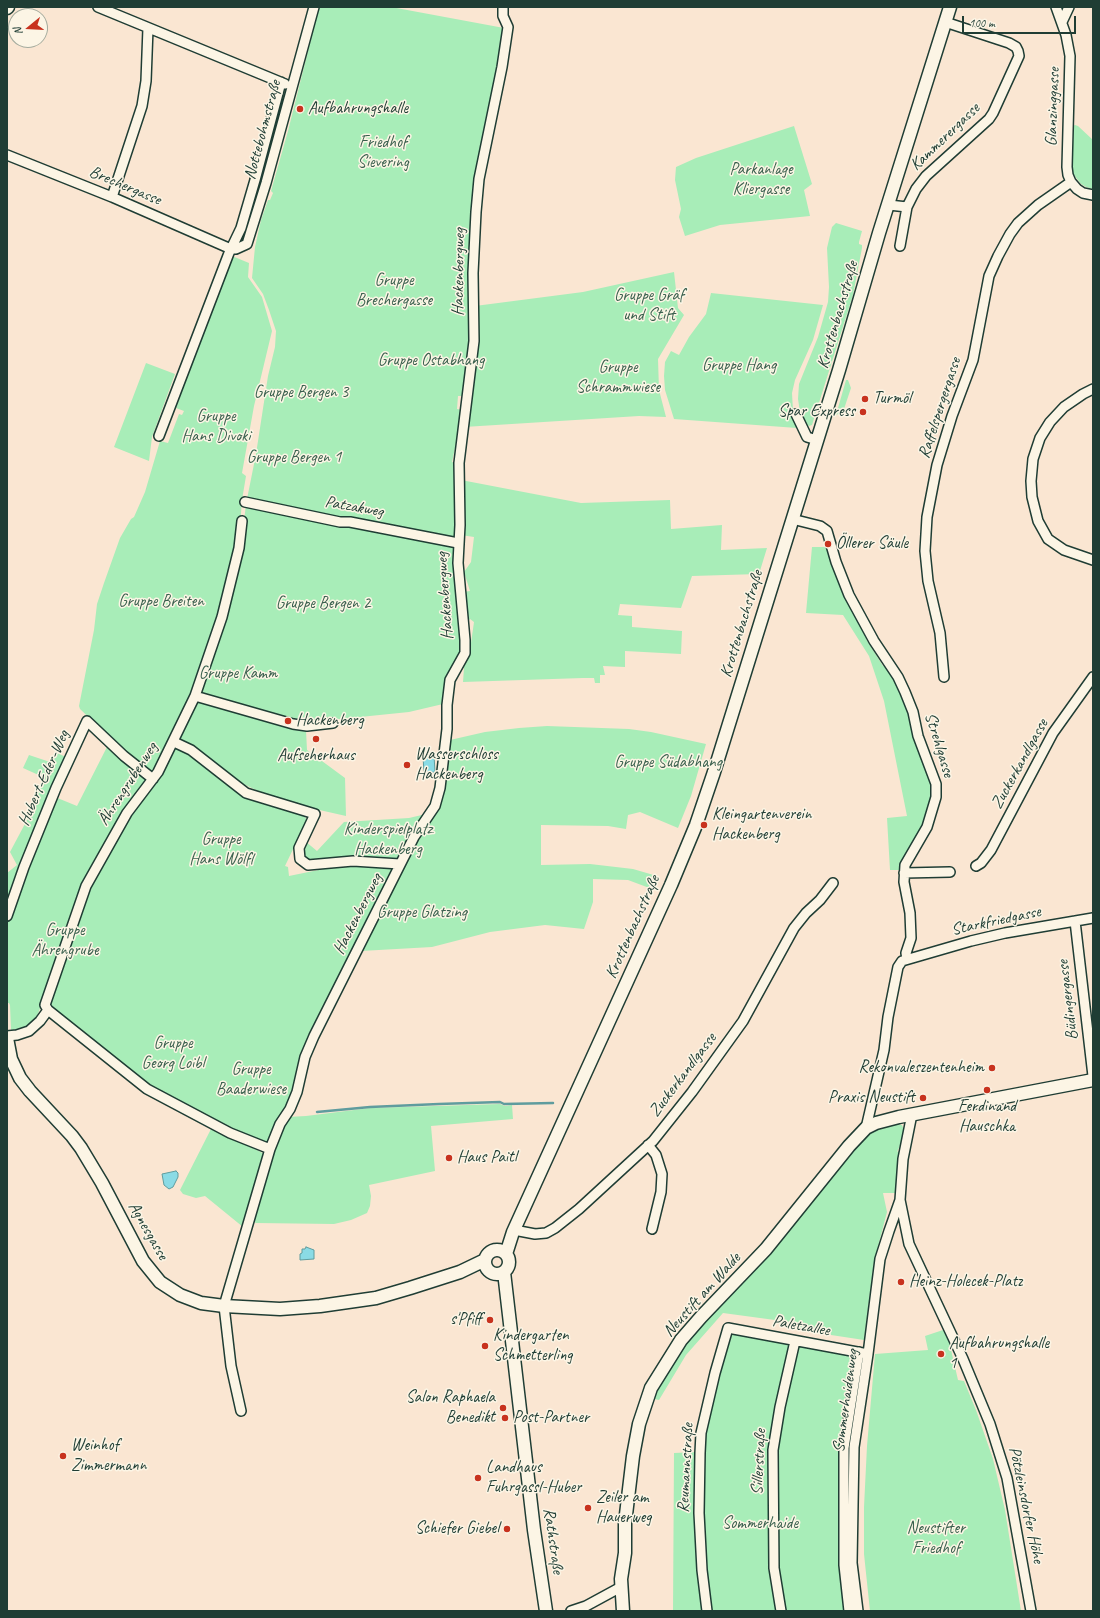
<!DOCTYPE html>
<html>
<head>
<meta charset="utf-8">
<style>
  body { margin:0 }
  #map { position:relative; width:1100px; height:1618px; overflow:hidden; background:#fae6d2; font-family:Caveat,sans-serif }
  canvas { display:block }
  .frame { position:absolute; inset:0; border:8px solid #1f3d34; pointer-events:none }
  .north { position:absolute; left:8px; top:8px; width:40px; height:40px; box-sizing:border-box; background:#fcf5e5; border:1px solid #a4ab9e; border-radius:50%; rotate:252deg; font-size:11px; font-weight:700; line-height:16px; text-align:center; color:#1f3d34 }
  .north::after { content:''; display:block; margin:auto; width:14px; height:18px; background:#c8321e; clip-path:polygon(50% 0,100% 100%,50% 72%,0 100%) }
  .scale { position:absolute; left:962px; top:16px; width:114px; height:18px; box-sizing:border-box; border:2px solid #1f3d34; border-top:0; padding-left:5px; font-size:12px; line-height:14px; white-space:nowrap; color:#1f3d34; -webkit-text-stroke:3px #fcf5e5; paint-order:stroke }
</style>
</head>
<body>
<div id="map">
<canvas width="1100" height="1618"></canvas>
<div class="frame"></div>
<div class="north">N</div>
<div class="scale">100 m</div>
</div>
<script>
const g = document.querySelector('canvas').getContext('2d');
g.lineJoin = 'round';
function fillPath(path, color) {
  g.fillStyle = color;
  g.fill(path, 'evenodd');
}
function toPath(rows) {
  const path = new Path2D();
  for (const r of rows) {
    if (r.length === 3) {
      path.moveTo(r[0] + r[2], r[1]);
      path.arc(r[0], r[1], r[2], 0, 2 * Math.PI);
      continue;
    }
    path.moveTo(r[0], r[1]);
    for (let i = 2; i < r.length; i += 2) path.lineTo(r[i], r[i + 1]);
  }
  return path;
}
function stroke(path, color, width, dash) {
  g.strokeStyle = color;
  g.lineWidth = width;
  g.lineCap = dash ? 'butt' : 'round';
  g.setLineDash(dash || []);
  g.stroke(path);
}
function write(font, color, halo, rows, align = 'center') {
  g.font = font + ' Caveat,sans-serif';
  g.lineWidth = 3;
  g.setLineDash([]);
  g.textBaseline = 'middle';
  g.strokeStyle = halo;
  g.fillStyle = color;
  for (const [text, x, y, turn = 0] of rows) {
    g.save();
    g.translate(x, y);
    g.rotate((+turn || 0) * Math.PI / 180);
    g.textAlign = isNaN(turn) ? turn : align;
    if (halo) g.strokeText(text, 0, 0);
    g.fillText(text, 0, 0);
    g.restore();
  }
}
const green = toPath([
  [319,7,391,7,504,28,501,56,484,138,472,338,464,396,458,396,457,409,463,410,452,462,455,463,461,480,581,503,670,500,671,529,722,525,721,550,767,548,759,574,692,576,681,608,620,604,618,615,632,616,632,627,682,631,681,654,625,651,625,667,603,666,605,675,600,675,600,683,595,683,594,678,583,678,463,682,464,668,462,666,467,645,471,643,474,622,470,619,466,623,463,592,470,591,464,572,471,562,474,537,461,535,462,650,443,704,409,712,301,723,198,693,219,633,222,634,225,621,241,548,246,504,256,454,268,376,275,347,276,331,269,310,263,294,252,278,255,247,261,220,268,200,270,200,273,193,271,191,288,131],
  [1075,125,1078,126,1093,140,1093,189,1086,187,1081,184,1074,175,1072,169,1073,126],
  [794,126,812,184,804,190,810,216,720,225,685,236,679,217,681,209,675,180,676,167,696,158],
  [836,223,862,231,859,242,859,244,862,245,862,248,853,295,812,425,809,426,804,422,800,412,798,399,799,384,818,337,828,302,829,287,827,248,832,227],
  [232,256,249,263,248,277,262,297,272,331,254,406,242,473,246,476,242,500,239,540,222,609,204,662,186,708,184,707,166,751,154,774,130,757,80,709,79,706,94,630,97,604,104,583,120,538,131,519,134,517,145,492,160,441,168,443,179,414,182,415,184,411,176,408,186,380,184,378,211,310,213,310,214,306],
  [674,272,678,308,684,315,658,359,659,390,666,417,639,416,464,427,475,306,583,292],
  [711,293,823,305,813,340,795,380,792,393,793,411,797,428,674,419,665,390,664,376,665,362,671,351,679,355,689,337,706,314],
  [146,363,175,374,152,437,149,461,114,447],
  [846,380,848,380,851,388,843,412,836,415],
  [812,547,825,547,831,552,868,634,866,639,883,666,888,664,900,683,934,783,928,820,902,870,890,870,887,818,907,816,884,701,869,656,843,615,806,613],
  [194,702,199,702,306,730,307,750,345,778,346,816,284,802,264,794,223,774,235,788,302,813,307,820,285,866,288,867,289,876,333,867,354,865,393,867,395,870,300,1057,293,1091,289,1102,269,1142,267,1143,229,1129,151,1087,48,1003,43,1001,37,1016,24,1029,11,1030,10,1005,9,1003,7,1003,7,873,17,865,10,852,27,820,31,808,43,777,23,768,29,755,50,762,55,752,68,758,55,797,77,806,108,745,148,779,100,865],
  [547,726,629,729,651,732,706,744,691,796,678,828,640,812,628,815,626,829,608,826,541,825,541,865,590,864,633,869,657,876,652,889,628,880,593,879,593,902,584,929,545,925,490,932,432,947,361,951,397,881,417,837,438,808,441,800,446,778,450,740,485,732,519,728],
  [426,814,398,858,316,862,307,860,303,855,303,848,305,841,317,851,344,822,409,818],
  [500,1104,505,1106,512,1105,513,1119,431,1126,435,1171,369,1185,371,1196,370,1206,367,1213,351,1220,334,1224,256,1223,252,1221,277,1139,288,1117,306,1116,370,1108],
  [893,1123,902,1125,904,1130,903,1139,897,1152,901,1150,895,1193,883,1193,887,1212,874,1262,864,1340,798,1330,797,1323,723,1313,686,1355,659,1400,654,1399,653,1397,687,1337,860,1141,875,1130],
  [211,1129,257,1150,264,1154,243,1227,205,1196,196,1198,183,1194,180,1190],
  [726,1325,859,1350,845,1448,850,1611,673,1611,674,1453,697,1452],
  [943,1330,949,1341,958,1380,964,1381,976,1410,993,1459,1005,1510,1021,1611,870,1611,864,1554,864,1507,867,1446,875,1354,928,1350,925,1336]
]);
const water = toPath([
  [434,755,435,772,424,773,423,756,434,755],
  [176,1171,178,1173,178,1177,173,1187,169,1189,164,1185,162,1174,176,1171],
  [306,1247,314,1250,314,1259,300,1260,300,1254,302,1253,302,1249,305,1249,306,1247]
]);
const stream = toPath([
  [317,1112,370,1107,439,1104,500,1102,504,1104,553,1103]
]);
const street = toPath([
  [98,7,285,84],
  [1056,7,1066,35,1070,56,1067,167,1068,175,1071,182,1077,189,1083,193,1093,195],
  [1062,22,1069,7],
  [7,155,112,197,231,249,236,249,247,244,266,183,314,7],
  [112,197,142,106,146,81,148,28],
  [889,205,907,207,916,189,926,176,989,119,993,113,1019,56,1018,51,1016,47,1009,43,945,22],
  [900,246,907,207],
  [1093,389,1083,394,1064,407,1050,422,1040,438,1033,459,1031,481,1032,497,1038,521,1048,539,1064,550,1093,560],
  [796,414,807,437,817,440],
  [159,436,229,253,241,228,255,180,281,82],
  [245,502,340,522,350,522,458,543],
  [792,519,820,526,827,531,836,562,849,595,874,641,898,677,905,692,913,712,918,736,936,784,936,797,927,827,905,865,904,882,910,913,911,938,906,953,907,959],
  [242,521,239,548,222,617,195,696,158,772,127,813,86,886,45,1005,48,1010,147,1089,230,1133,270,1149],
  [944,677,940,633,928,581,925,551,927,517,937,465,952,416,973,360,989,276,998,256,1010,234,1018,223,1038,205,1071,182],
  [195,696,293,724,307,726,333,723],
  [174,742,191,750,246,793,315,814,299,848,300,859,308,865,353,861,400,864],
  [976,866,981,863,991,850,1053,733,1093,677],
  [904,873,950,872],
  [7,916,24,867,56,788,87,721,124,756,153,779],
  [1075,921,1093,1076],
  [7,1036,17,1035,29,1031,40,1021,48,1010],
  [912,1114,903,1159,900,1200,909,1244,963,1359,990,1424,1007,1478,1031,1611],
  [866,1128,884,1050,888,1017,898,967,902,961,971,941,1005,933,1093,918],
  [648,1145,656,1155,662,1174,661,1192,652,1229],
  [514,1230,535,1234,546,1233,555,1228,579,1209,653,1141,692,1092,743,1021,794,928,806,913,820,900,833,883],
  [241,1411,231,1366,224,1306,270,1149,280,1124,290,1109,297,1092,305,1057,314,1036,414,837,435,806,440,788,447,729,447,705,450,680,465,653,465,640,458,563,460,525,459,463,474,341,473,273,476,212,479,179,502,67,508,27,503,16,503,7],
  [571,1611,586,1606,621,1587],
  [707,1611,702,1570,699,1513,700,1453,701,1433,715,1373,728,1328,868,1354],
  [781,1611,774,1568,773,1450,780,1407,795,1341],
  [849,1611,844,1565,844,1448,859,1352],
  [858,1611,852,1563,854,1447,868,1354,880,1259,889,1231,900,1200]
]);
const secondary = toPath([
  [7,8,8,7],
  [7,1038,11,1059,20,1078,30,1091,72,1136,81,1148,102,1183,143,1261,160,1282,180,1295,201,1303,224,1306,280,1309,320,1306,376,1298,410,1288,460,1272,485,1260],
  [497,1262,12],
  [506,1254,513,1232,671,885,696,825,714,772,839,370,879,233,950,7],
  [504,1272,534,1530,546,1611],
  [623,1611,621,1579,625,1553,625,1523,633,1456,639,1424,651,1388,681,1340,701,1317,766,1249,849,1146,866,1128,876,1123,899,1117,1093,1080]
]);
const markers = [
  [300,109,4,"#c8321e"],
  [865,399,4,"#c8321e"],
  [863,412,4,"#c8321e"],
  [828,544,4,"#c8321e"],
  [288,721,4,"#c8321e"],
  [316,739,4,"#c8321e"],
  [407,765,4,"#c8321e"],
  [704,825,4,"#c8321e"],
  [992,1068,4,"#c8321e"],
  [987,1090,4,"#c8321e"],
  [923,1098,4,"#c8321e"],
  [449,1158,4,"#c8321e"],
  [901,1282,4,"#c8321e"],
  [490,1320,4,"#c8321e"],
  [485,1346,4,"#c8321e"],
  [941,1354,4,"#c8321e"],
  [503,1408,4,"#c8321e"],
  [505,1418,4,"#c8321e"],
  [63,1456,4,"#c8321e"],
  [478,1478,4,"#c8321e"],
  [588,1508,4,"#c8321e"],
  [507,1529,4,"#c8321e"]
];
const streetNames = [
  ["Glanzinggasse",1053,107,-88],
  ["Nottebohmstraße",263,130,-75],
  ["Kammerergasse",945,137,-44],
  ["Brechergasse",125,186,23],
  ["Hackenbergweg",459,272,-89],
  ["Krottenbachstraße",838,315,-74],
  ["Raffelspergergasse",940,408,-72],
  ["Patzakweg",354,507,10],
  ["Hackenbergweg",445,596,-94],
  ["Krottenbachstraße",742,624,-73],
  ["Strehlgasse",939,745,73],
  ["Zuckerkandlgasse",1020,764,-61],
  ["Hubert-Eder-Weg",44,778,-66],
  ["Ährengrubenweg",128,784,-57],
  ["Hackenbergweg",358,914,-63],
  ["Starkfriedgasse",996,921,-12],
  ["Krottenbachstraße",633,927,-66],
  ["Büdingergasse",1068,1000,-97],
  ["Zuckerkandlgasse",683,1075,-53],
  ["Agnesgasse",148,1231,60],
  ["Neustift am Walde",702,1295,-48],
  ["Paletzallee",801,1326,10],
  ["Sommerhaidenweg",846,1401,-82],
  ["Sillerstraße",759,1462,-87],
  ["Reumannstraße",686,1468,-87],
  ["Pötzleinsdorfer Höhe",1026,1505,78],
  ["Rathstraße",553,1541,82]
];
const poiNames = [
  ["Aufbahrungshalle",308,109],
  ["Turmöl",873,399],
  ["Spar Express",855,412,"right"],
  ["Öllerer Säule",836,544],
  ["Hackenberg",296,721],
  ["Wasserschloss",415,755],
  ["Hackenberg",415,775],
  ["Aufseherhaus",316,756,"center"],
  ["Kleingartenverein",712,815],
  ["Hackenberg",712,835],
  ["Rekonvaleszentenheim",984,1068,"right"],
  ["Praxis Neustift",915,1098,"right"],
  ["Ferdinand",987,1107,"center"],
  ["Hauschka",987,1127,"center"],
  ["Haus Paitl",457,1158],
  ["Heinz-Holecek-Platz",909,1282],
  ["s'Pfiff",482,1320,"right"],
  ["Kindergarten",493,1336],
  ["Schmetterling",493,1356],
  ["Aufbahrungshalle",949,1344],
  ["1",949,1364],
  ["Salon Raphaela",495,1398,"right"],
  ["Benedikt",495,1418,"right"],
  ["Post-Partner",513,1418],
  ["Weinhof",71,1446],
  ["Zimmermann",71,1466],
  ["Landhaus",486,1468],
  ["Fuhrgassl-Huber",486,1488],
  ["Zeiler am",596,1498],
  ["Hauerweg",596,1518],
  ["Schiefer Giebel",499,1529,"right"]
];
const parkNames = [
  ["Friedhof",383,143],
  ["Sievering",383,163],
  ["Parkanlage",761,170],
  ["Kliergasse",761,190],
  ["Gruppe",394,281],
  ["Brechergasse",394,301],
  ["Gruppe Gräf",649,296],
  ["und Stift",649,316],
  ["Gruppe Ostabhang",431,361],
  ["Gruppe Hang",739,366],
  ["Gruppe",618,368],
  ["Schrammwiese",618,388],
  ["Gruppe Bergen 3",301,393],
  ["Gruppe",216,417],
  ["Hans Divoki",216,437],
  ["Gruppe Bergen 1",294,458],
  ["Gruppe Breiten",161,602],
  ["Gruppe Bergen 2",323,604],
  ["Gruppe Kamm",238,674],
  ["Gruppe Südabhang",668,763],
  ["Kinderspielplatz",388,830],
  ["Hackenberg",388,850],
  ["Gruppe",221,840],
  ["Hans Wölfl",221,860],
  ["Gruppe Glatzing",422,913],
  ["Gruppe",65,931],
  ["Ährengrube",65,951],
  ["Gruppe",173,1044],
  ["Georg Loibl",173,1064],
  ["Gruppe",251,1070],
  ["Baaderwiese",251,1090],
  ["Sommerhaide",760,1524],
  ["Neustifter",936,1529],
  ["Friedhof",936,1549]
];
fillPath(green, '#a8edb8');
fillPath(water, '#8adbe5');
stroke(water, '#5f9c9e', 1);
stroke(stream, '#5f9c9e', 2.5);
stroke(street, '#1f3d34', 12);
stroke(secondary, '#1f3d34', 15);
stroke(street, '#fcf5e5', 9);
stroke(secondary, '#fcf5e5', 12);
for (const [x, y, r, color] of markers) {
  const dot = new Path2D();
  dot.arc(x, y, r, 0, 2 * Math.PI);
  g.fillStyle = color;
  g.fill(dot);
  stroke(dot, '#fcf5e5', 1.5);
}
write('17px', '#1f3d34', '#fcf5e5', streetNames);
write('17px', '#1f3d34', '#fcf5e5', poiNames, 'left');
write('17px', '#3a604e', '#fcf5e5', parkNames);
</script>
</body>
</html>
